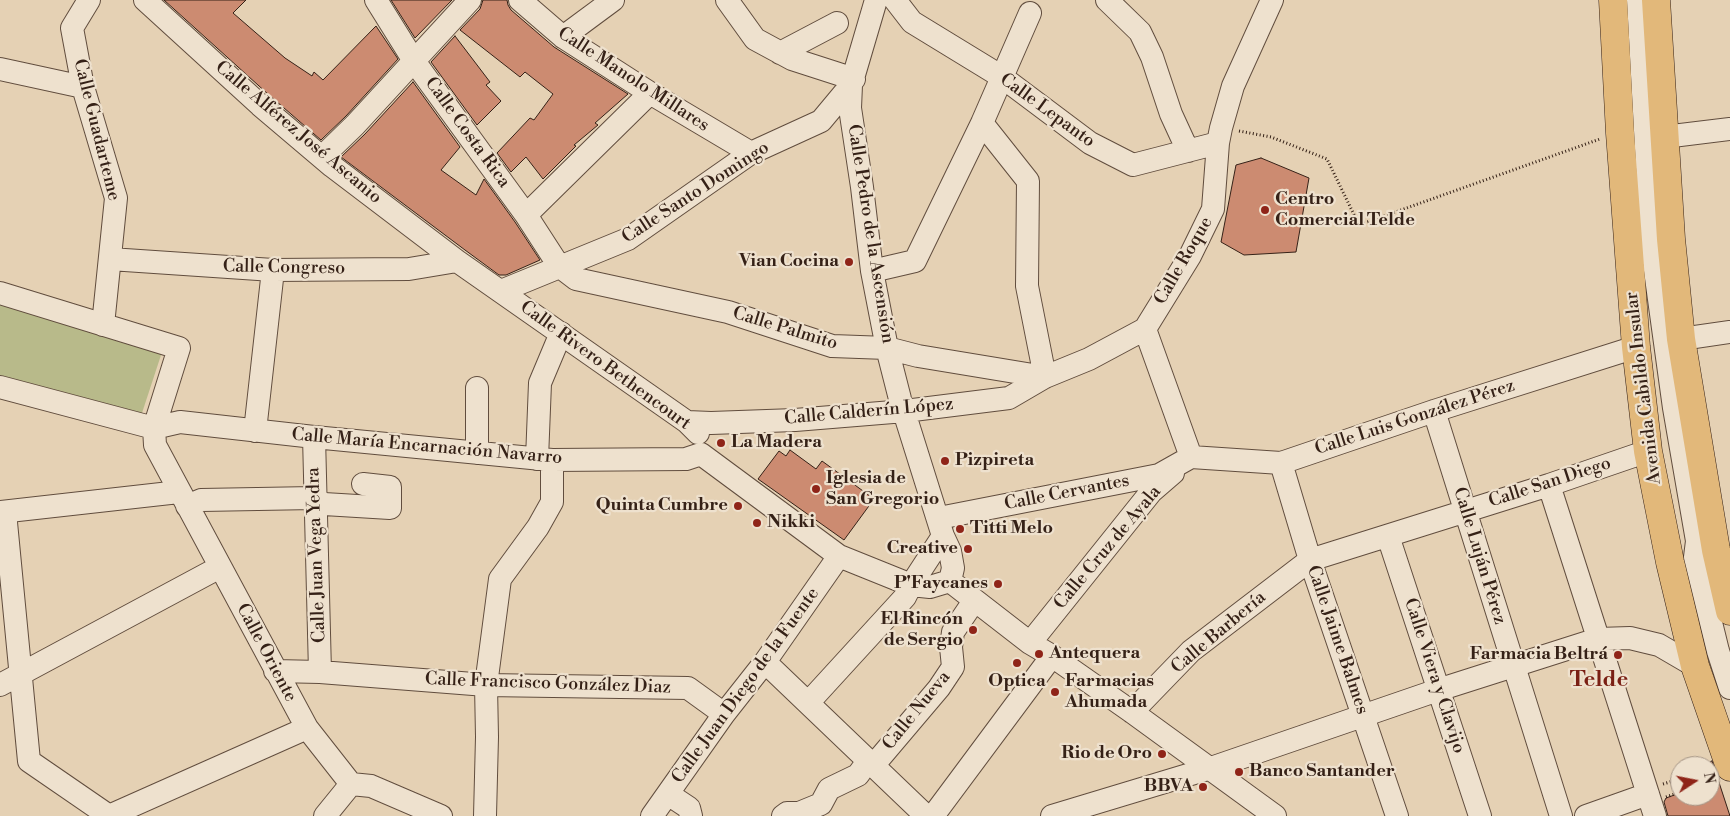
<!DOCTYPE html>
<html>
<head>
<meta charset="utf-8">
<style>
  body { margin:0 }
  #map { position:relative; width:1730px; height:816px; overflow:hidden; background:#e5d1b4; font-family:"Libre Bodoni",serif }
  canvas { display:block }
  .north { position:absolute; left:1670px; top:756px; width:50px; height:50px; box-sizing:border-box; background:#eee1ce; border:1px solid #a49485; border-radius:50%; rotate:79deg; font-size:14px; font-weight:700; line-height:20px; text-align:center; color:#352117 }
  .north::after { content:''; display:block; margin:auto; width:18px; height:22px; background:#8f2418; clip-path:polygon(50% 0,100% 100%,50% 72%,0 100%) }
</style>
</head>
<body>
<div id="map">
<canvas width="1730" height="816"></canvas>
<div class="north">N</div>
</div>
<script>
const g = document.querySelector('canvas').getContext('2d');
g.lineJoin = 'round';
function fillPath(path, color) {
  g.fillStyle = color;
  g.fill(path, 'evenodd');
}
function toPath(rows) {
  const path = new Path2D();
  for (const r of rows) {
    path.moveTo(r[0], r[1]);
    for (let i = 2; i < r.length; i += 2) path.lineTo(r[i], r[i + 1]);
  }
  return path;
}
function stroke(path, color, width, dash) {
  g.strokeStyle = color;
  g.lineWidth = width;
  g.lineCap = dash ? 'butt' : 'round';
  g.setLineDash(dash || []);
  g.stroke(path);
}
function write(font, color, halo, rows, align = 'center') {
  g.font = font + ' "Libre Bodoni",serif';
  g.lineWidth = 4.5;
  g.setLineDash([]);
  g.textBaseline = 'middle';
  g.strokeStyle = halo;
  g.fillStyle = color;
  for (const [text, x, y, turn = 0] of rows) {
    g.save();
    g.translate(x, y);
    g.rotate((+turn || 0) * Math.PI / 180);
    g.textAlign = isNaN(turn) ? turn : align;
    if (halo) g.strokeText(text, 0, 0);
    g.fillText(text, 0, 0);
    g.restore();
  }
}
const green = toPath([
  [0,302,162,352,142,413,0,377]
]);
const building = toPath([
  [164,0,246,0,233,13,285,58,312,76,314,72,323,80,376,26,398,59,346,116,321,140,269,95,164,0],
  [391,0,452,0,415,38,391,0],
  [483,0,507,0,508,5,511,10,554,47,628,94,595,123,598,125,574,145,576,146,543,179,526,157,511,172,497,153,530,118,534,120,553,94,525,72,520,77,460,30,480,9,483,0],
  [455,36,490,82,486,85,501,101,477,125,431,62,455,36],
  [413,82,460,147,441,170,476,195,484,179,515,222,540,260,506,275,499,275,465,250,341,157,365,134,413,82],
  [1261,158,1309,178,1296,252,1244,255,1221,242,1236,165,1261,158],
  [790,450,816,469,822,461,874,499,844,540,758,479,779,451,786,456,790,450],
  [1712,761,1730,816,1668,816,1664,802,1666,798,1680,793,1680,796,1710,796,1710,762,1712,761]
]);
const path = toPath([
  [1239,131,1271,137,1327,159,1359,225,1600,139],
  [1663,784,1680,779],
  [1666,797,1680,792]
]);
const minor = toPath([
  [89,0,72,28,83,87,116,198,103,325],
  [145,0,260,105,332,166,457,261,687,422,698,433],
  [376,0,414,61,526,215,559,266,576,279,728,312,832,346,887,348,918,356,1045,377],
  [520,0,563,37,650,93,751,153],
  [727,0,755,39,792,59,854,79],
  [895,0,912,22,1002,77,1090,143,1133,165,1218,143],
  [1107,0,1140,32,1152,57,1171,114,1188,151],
  [1638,0,1651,241,1674,408,1697,541,1695,557,1718,651,1730,688],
  [563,37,613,0],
  [780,53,837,23],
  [0,69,83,87],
  [982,123,1028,181,1027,286,1045,377],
  [1664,137,1730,129],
  [322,157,355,125,470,0],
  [526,215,650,93],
  [110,259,273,270,409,269,457,261],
  [872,271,915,261,982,123,1030,13],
  [501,291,628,239,751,153,821,121,851,85,876,0],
  [0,293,179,348,154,428,155,445,307,728,351,784,371,786,441,816],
  [1145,329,1191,457],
  [1681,339,1730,332],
  [0,387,154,428,180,422,314,437,552,460,686,459,701,454],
  [477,388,477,453],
  [1434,411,1561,816],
  [687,422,711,423,795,420,905,411,1009,398,1045,377,1089,359,1145,329,1190,256,1213,209,1218,143,1221,128,1233,86,1272,0],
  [255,431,273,270],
  [314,437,320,672],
  [701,454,839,556,911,585,930,587,950,581,953,568,950,551,943,536,900,399,887,348,872,271,862,187,850,108,851,85],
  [1191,457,1281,463,1434,411,1636,347],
  [537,459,540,383,561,333],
  [1281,463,1310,560,1397,816],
  [1549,485,1655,816],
  [187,506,201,500,314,498,324,504,390,508,390,487,363,484],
  [0,512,179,492],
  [5,512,29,761,109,816,307,728],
  [939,518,1159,475,1191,457],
  [1388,536,1480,816],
  [950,581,1030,643,1052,656,1132,712,1275,816],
  [1030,643,1151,492,1173,473],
  [765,662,926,816],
  [275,671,320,672,486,685,688,688,724,714],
  [0,685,220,567],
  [808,703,905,597,911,585,943,536],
  [1132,712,1191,651,1310,560,1549,485,1648,451],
  [668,794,689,808,691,816],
  [325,816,351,784],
  [485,816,487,737,486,685,500,579,538,527,552,502,552,460],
  [652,816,724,714,765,662,839,556],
  [783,816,787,813,799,813,821,804,829,789,858,775,863,768,878,760,939,688,953,667,951,647,953,632,974,601],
  [933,816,1052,656],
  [1052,816,1211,768,1438,690,1598,639,1630,638,1659,645,1695,666],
  [1586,816,1648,794]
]);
const major = toPath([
  [1613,0,1620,133,1636,347,1648,451,1670,562,1695,666,1730,767],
  [1656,0,1671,239,1681,339,1716,550,1730,611]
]);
const markers = [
  [1265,210,5,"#8f2418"],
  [849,262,5,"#8f2418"],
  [721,443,5,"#8f2418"],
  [945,461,5,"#8f2418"],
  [816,489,5,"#8f2418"],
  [738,506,5,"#8f2418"],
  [757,523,5,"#8f2418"],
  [960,529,5,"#8f2418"],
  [968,549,5,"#8f2418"],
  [998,584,5,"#8f2418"],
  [973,630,5,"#8f2418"],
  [1039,654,5,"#8f2418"],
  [1618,655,5,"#8f2418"],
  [1017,663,5,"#8f2418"],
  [1055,692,5,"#8f2418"],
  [1162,754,5,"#8f2418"],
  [1239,772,5,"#8f2418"],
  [1203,787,5,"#8f2418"]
];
const streetNames = [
  ["Calle Manolo Millares",633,80,33],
  ["Calle Lepanto",1047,111,36],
  ["Calle Guadarteme",96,130,76],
  ["Calle Alférez José Ascanio",298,133,40],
  ["Calle Costa Rica",467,133,54],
  ["Calle Santo Domingo",696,193,-33],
  ["Calle Pedro de la Ascensión",870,234,81],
  ["Calle Roque",1184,261,-60],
  ["Calle Congreso",284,268,1],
  ["Calle Palmito",785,329,17],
  ["Calle Rivero Bethencourt",605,366,36],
  ["Avenida Cabildo Insular",1644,388,-97],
  ["Calle Calderín López",869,412,-5],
  ["Calle Luis González Pérez",1415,418,-18],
  ["Calle María Encarnación Navarro",427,447,5],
  ["Calle San Diego",1550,483,-18],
  ["Calle Cervantes",1067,493,-11],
  ["Calle Cruz de Ayala",1108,548,-50],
  ["Calle Juan Vega Yedra",317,555,-92],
  ["Calle Luján Pérez",1479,556,73],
  ["Calle Barbería",1219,633,-40],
  ["Calle Jaime Balmes",1337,640,71],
  ["Calle Oriente",266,653,62],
  ["Calle Viera y Clavijo",1434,676,72],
  ["Calle Francisco González Diaz",548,684,2],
  ["Calle Juan Diego de la Fuente",746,686,-54],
  ["Calle Nueva",917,711,-51]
];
const poiNames = [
  ["Centro",1275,200],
  ["Comercial Telde",1275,221],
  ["Vian Cocina",839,262,"right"],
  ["La Madera",731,443],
  ["Pizpireta",955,461],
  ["Iglesia de",826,479],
  ["San Gregorio",826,500],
  ["Quinta Cumbre",728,506,"right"],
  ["Nikki",767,523],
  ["Titti Melo",970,529],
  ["Creative",958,549,"right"],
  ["P'Faycanes",988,584,"right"],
  ["El Rincón",963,620,"right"],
  ["de Sergio",963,641,"right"],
  ["Antequera",1049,654],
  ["Farmacia Beltrá",1608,655,"right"],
  ["Optica",1017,682,"center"],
  ["Farmacias",1065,682],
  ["Ahumada",1065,703],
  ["Rio de Oro",1152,754,"right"],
  ["Banco Santander",1249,772],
  ["BBVA",1193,787,"right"]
];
const districtNames = [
  ["Telde",1599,681]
];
fillPath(green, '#b8ba8a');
fillPath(building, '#cc8b71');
stroke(building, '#352117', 1);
stroke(minor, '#614d3e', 24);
stroke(major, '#352117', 29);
stroke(path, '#352117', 3, [1, 2.5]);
stroke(minor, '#eee1ce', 22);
stroke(major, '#e2b87a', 28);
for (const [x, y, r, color] of markers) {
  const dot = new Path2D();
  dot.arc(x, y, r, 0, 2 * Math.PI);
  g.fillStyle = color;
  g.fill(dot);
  stroke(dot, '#eee1ce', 2);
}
write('18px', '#352117', '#eee1ce', streetNames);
write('bold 18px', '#352117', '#eee1ce', poiNames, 'left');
write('bold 22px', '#7a1f14', '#eee1ce', districtNames);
</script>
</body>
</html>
